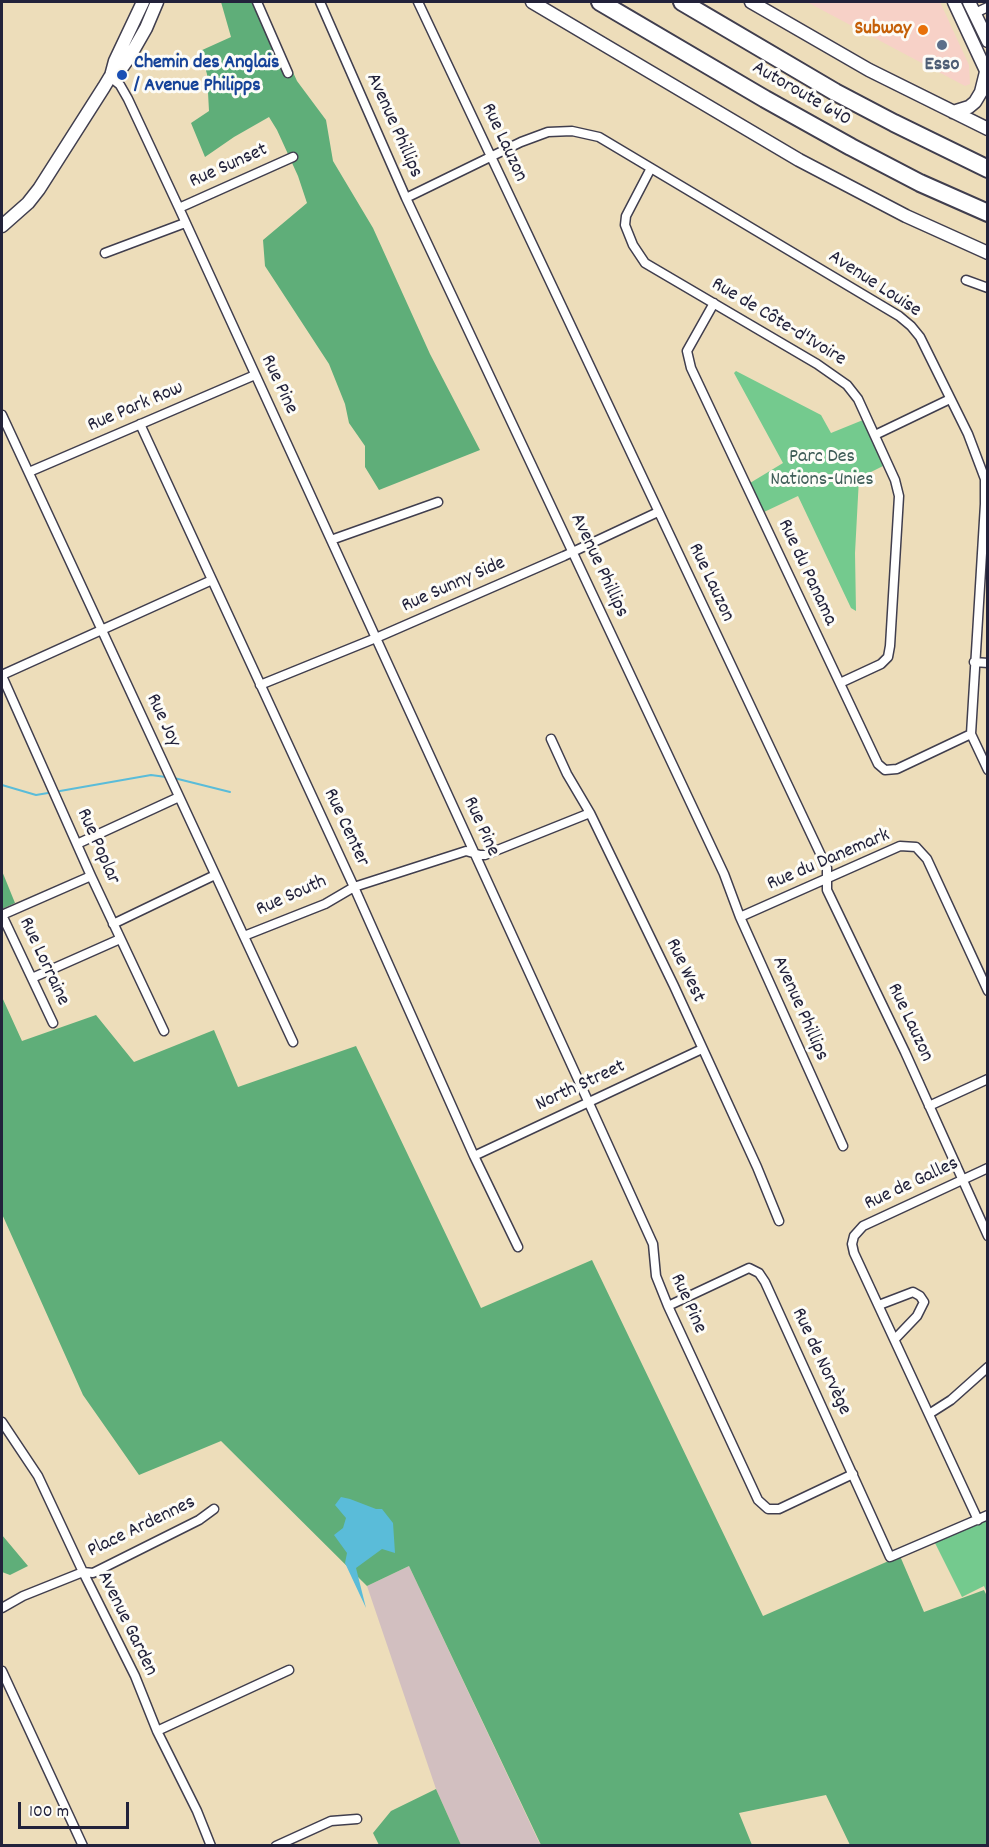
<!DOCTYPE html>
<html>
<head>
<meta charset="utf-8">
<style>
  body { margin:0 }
  #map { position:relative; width:989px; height:1847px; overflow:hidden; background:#edddba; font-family:Dekko,sans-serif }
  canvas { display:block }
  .frame { position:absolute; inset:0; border:3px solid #22223b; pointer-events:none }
  .scale { position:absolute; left:18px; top:1802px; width:111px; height:27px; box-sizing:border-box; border:3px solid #22223b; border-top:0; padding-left:8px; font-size:18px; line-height:21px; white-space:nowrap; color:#22223b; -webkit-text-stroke:4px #fdfcf7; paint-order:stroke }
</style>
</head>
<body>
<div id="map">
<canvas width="989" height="1847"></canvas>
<div class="frame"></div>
<div class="scale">100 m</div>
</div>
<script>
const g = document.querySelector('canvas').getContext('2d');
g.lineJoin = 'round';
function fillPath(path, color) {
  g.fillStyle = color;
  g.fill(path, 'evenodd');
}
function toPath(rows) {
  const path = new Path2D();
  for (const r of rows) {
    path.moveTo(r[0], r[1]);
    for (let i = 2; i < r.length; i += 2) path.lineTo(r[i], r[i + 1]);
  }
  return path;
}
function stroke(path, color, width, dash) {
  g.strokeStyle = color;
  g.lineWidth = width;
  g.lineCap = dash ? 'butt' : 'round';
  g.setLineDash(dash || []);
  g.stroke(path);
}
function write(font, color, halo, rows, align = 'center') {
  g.font = font + ' Dekko,sans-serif';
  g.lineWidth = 6;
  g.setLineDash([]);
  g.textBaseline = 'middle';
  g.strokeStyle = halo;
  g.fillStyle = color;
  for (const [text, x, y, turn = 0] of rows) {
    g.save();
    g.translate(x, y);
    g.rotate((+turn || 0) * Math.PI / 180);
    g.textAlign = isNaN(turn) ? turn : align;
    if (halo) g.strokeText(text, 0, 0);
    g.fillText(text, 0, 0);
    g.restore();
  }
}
const built = toPath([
  [807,2,940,2,969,65,970,84,965,86]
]);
const industrial = toPath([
  [409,1566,538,1840,541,1845,461,1845,436,1789,367,1586]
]);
const green = toPath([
  [736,371,821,415,831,433,863,420,883,466,859,478,855,553,856,611,851,608,798,496,764,512,750,483,783,463,734,373],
  [987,1516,987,1593,984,1586,962,1597,934,1541]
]);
const forest = toPath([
  [221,2,261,2,297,81,326,120,333,161,373,228,430,354,480,450,379,490,365,467,365,446,349,423,345,404,329,364,265,266,263,240,307,203,298,176,277,130,269,117,234,137,205,157,191,123,209,111,207,74,200,51,231,37],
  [2,871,15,903,2,909],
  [2,997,22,1041,96,1015,134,1062,214,1030,238,1087,356,1046,481,1308,592,1260,763,1616,900,1556,924,1612,984,1590,988,1598,987,1845,850,1845,826,1795,739,1813,752,1845,541,1845,409,1566,367,1586,221,1441,139,1475,83,1395,2,1214],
  [2,1535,28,1566,10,1575,2,1572],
  [436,1789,461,1845,379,1845,373,1833,391,1811]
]);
const water = toPath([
  [341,1497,350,1499,376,1509,382,1509,393,1523,395,1553,382,1549,356,1568,366,1608,345,1563,347,1553,334,1535,343,1528,346,1518,335,1505]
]);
const stream = toPath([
  [174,778,230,792],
  [2,785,36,795,48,793],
  [60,791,151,775,166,777]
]);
const street = toPath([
  [257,2,288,73],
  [320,2,406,198,724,874,740,917,843,1146],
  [418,2,827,868,827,890,905,1052,988,1236],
  [975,13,988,7],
  [110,77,120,85,128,99,179,208,588,1101,653,1244,656,1276,668,1306,758,1500,768,1509,779,1509,853,1474],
  [651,168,626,216,625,225,633,245,645,263,817,364,847,385,858,399,895,480,899,496,890,646,888,657,881,664,840,683],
  [406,198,521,142,548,132,572,131,599,137,899,316,911,326,920,337,968,434,985,479,985,504,971,734,988,770],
  [179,208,293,157],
  [105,253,185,223],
  [966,280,988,288],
  [714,303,687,351,691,368,878,764,885,770,897,769,971,734],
  [2,415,293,1042],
  [140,424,354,887,474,1156,518,1247],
  [875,435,950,399],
  [29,472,255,375],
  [331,540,438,502],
  [974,662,988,663],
  [2,675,212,580],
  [2,676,91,876,164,1031],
  [260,685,376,638,564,556,658,512],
  [551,739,567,774,590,813,674,986,757,1167,779,1221],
  [77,844,179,797],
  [740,917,900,846,916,847,927,859,988,991],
  [113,924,215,875],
  [244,936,325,904,354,887,466,851,480,855,485,855,590,813],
  [32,978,120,939],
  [53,1023,2,915,91,876],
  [929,1106,988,1079],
  [474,1156,702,1049],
  [879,1305,913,1292,920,1296,924,1302,917,1316,895,1339],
  [668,1306,749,1268,759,1273,765,1282,890,1557,988,1515],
  [929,1414,951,1400,988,1367],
  [2,1422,38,1476,83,1572,135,1676,157,1731,197,1811,211,1846],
  [978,1520,854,1253,852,1244,854,1236,863,1226,988,1168],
  [2,1608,23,1596,83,1572,93,1573,199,1520,214,1509],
  [2,1671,83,1846],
  [157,1731,289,1670],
  [276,1846,331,1821,357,1819]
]);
const secondary = toPath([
  [532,2,799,160,906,216,988,253],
  [751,2,869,70,988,129],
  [954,2,988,75],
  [969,2,988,41],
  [111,76,115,61,143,2],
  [953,112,969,107,975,102,981,92,986,72],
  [2,226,28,203,39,189,104,87,110,77,123,66,130,56,146,28,157,2]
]);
const highway = toPath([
  [600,2,765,99,851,147,920,183,988,213],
  [682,2,835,92,894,123,988,169]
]);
const markers = [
  [923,30,6,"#e8710a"],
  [942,45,6,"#5c6f8a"],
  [122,75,6,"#1a4fb4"]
];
const foodNames = [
  ["Subway",911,30]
];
const transitNames = [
  ["Chemin des Anglais",134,64],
  ["/ Avenue Philipps",134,87]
];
const serviceNames = [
  ["Esso",942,66]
];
const streetNames = [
  ["Autoroute 640",801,95,30],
  ["Avenue Phillips",393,126,66],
  ["Rue Lauzon",503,143,65],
  ["Rue Sunset",229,167,-24],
  ["Avenue Louise",874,285,33],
  ["Rue de Côte-d'Ivoire",778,323,31],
  ["Rue Pine",278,385,65],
  ["Rue Park Row",136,408,-23],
  ["Avenue Phillips",598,566,65],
  ["Rue du Panama",806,573,65],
  ["Rue Lauzon",710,583,65],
  ["Rue Sunny Side",454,586,-24],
  ["Rue Joy",162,721,65],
  ["Rue Pine",480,827,66],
  ["Rue Center",345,828,65],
  ["Rue Poplar",97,847,66],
  ["Rue du Danemark",829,861,-23],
  ["Rue South",292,897,-24],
  ["Rue Lorraine",43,962,65],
  ["Rue West",684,971,65],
  ["Avenue Phillips",799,1009,66],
  ["Rue Lauzon",909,1023,65],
  ["North Street",581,1087,-25],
  ["Rue de Galles",912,1185,-25],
  ["Rue Pine",687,1304,66],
  ["Rue de Norvège",820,1362,65],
  ["Place Ardennes",142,1528,-26],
  ["Avenue Garden",126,1624,64]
];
const parkNames = [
  ["Parc Des",822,458],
  ["Nations-Unies",822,481]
];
fillPath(built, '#f7d1c7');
fillPath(industrial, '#d2bfc0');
fillPath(green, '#74ca8e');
fillPath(forest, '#5fae79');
fillPath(water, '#5abcd9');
stroke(stream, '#5abcd9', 2);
stroke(street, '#403e4e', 11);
stroke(secondary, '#403e4e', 15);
stroke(highway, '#403e4e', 20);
stroke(street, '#fff', 8);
stroke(secondary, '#fff', 12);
stroke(highway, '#fff', 16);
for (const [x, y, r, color] of markers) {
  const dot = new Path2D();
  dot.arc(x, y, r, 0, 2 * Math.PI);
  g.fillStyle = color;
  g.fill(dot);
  stroke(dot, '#fdfcf7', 2);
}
write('bold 20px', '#c56008', '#fdfcf7', foodNames, 'right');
write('bold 20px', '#164399', '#fdfcf7', transitNames, 'left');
write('bold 20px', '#4e5e75', '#fdfcf7', serviceNames);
write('20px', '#22223b', '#fdfcf7', streetNames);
write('20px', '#3f5d58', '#fdfcf7', parkNames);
</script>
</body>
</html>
